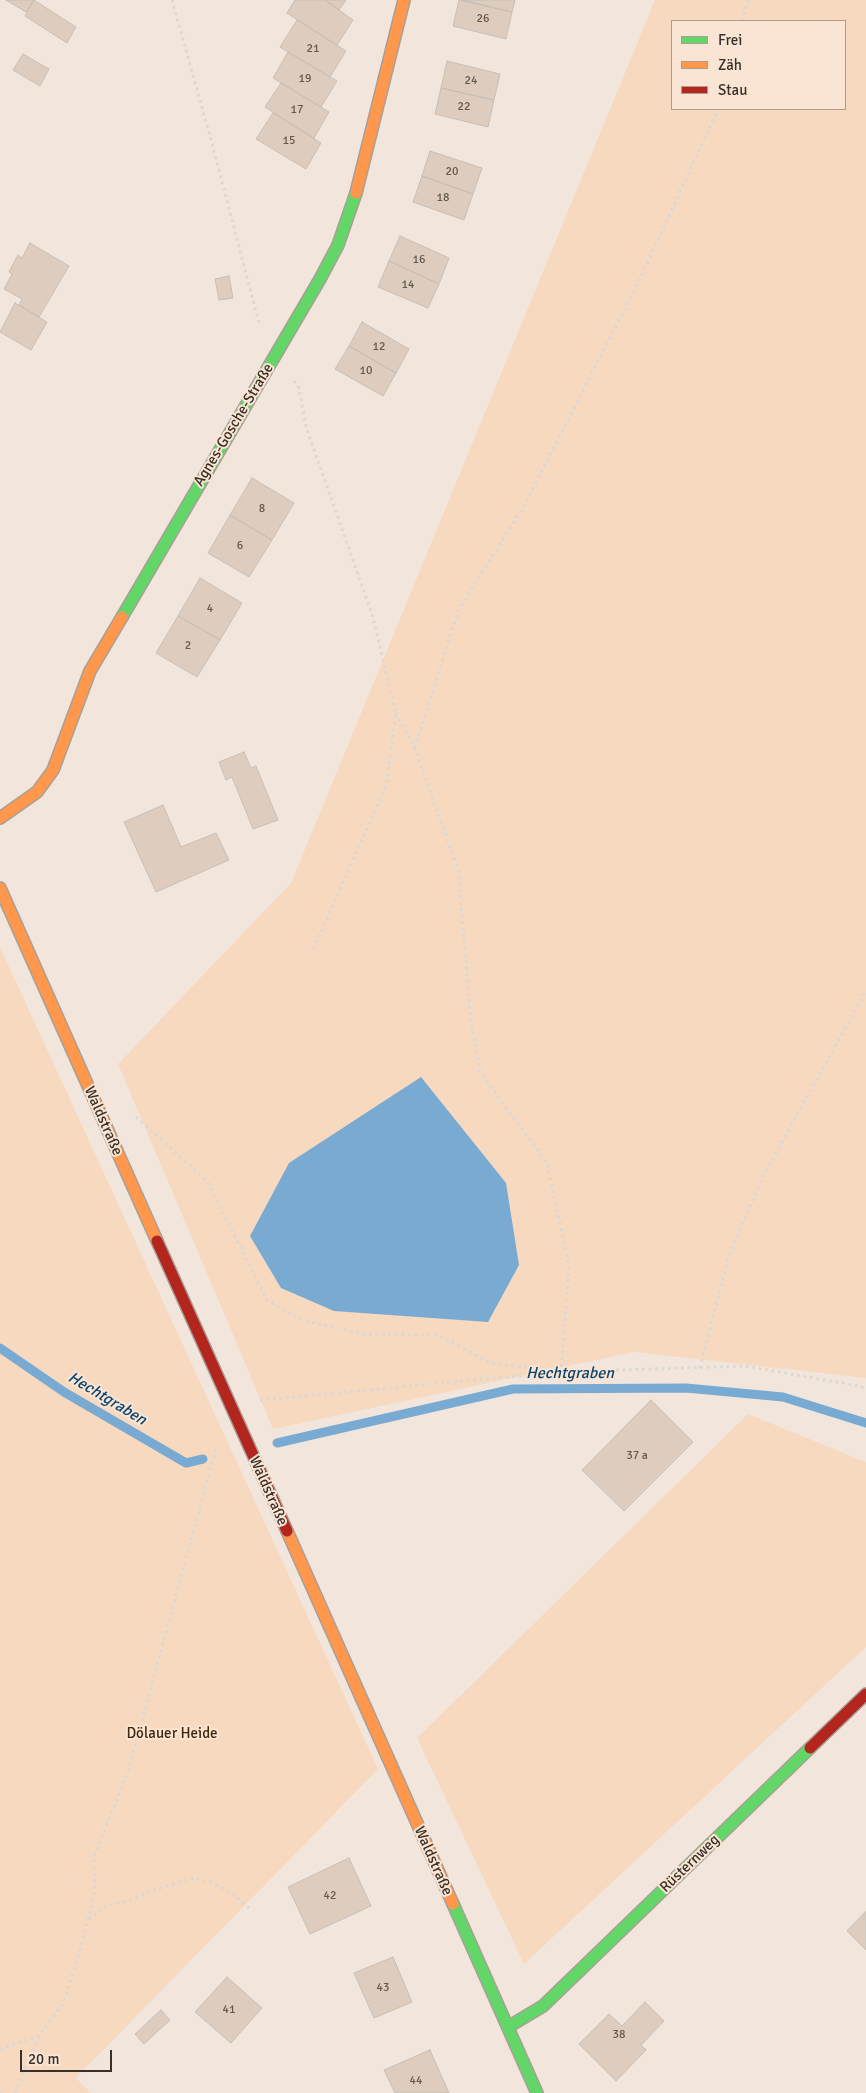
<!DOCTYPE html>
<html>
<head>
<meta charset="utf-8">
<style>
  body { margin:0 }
  #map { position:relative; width:866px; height:2093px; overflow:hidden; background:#f2e6dc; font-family:Signika,sans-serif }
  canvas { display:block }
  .legend { position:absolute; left:671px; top:20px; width:175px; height:90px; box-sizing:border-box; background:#fae5d4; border:1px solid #ac9d90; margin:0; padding:6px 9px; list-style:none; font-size:15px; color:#383029 }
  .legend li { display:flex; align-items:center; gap:10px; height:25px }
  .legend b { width:25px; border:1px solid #ac9d90 }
  .scale { position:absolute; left:20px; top:2050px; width:92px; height:22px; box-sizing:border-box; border:2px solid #383029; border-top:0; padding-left:6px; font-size:15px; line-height:18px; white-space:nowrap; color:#383029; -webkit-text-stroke:4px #fae5d4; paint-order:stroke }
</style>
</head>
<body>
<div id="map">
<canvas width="866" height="2093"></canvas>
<ul class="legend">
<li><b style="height:6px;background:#63d668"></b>Frei</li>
<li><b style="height:6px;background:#ff974d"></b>Zäh</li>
<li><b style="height:6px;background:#b3261e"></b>Stau</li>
</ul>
<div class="scale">20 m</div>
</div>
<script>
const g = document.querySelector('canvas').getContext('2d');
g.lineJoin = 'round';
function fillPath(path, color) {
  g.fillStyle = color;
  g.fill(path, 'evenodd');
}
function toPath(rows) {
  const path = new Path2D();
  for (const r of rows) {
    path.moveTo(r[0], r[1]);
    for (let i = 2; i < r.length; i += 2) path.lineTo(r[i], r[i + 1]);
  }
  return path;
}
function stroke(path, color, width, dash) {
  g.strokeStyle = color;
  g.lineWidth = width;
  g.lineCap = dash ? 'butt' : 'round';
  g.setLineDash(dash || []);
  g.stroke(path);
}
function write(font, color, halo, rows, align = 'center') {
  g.font = font + ' Signika,sans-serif';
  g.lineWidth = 4;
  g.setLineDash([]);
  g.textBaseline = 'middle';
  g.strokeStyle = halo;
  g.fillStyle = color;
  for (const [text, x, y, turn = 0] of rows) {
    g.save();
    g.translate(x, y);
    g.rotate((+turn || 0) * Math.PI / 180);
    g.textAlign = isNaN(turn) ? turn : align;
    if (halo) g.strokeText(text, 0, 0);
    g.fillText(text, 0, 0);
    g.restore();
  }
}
const green = toPath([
  [655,0,866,0,866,1378,634,1352,273,1429,118,1064,291,883],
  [672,21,845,21,845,109,672,109],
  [0,947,378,1769,76,2078,91,2093,0,2093],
  [748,1414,866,1462,866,1647,524,1964,417,1738]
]);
const water = toPath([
  [421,1077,506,1183,519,1265,488,1322,334,1311,281,1288,250,1236,289,1163]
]);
const stream = toPath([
  [0,1348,64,1392,186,1463,203,1459],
  [277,1443,513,1389,686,1388,783,1397,866,1423]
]);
const building = toPath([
  [6,0,34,0,26,12,6,0],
  [34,0,76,27,67,43,25,16,34,0],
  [295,0,325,0,353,20,337,45,287,13,295,0],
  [325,0,346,0,339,10,325,0],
  [459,0,512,12,506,39,453,26,459,0],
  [462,0,515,0,512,12,462,0],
  [297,20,346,51,330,77,280,47,297,20],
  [288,52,337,81,321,107,273,78,288,52],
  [23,54,49,69,40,86,13,70,23,54],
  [447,61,500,74,494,100,441,88,447,61],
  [281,83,329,112,314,138,265,107,281,83],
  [441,88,494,100,488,127,435,114,441,88],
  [273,113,321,143,306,169,256,139,273,113],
  [430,151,482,168,473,194,422,176,430,151],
  [422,176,473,194,464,220,413,202,422,176],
  [400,236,449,258,439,284,389,261,400,236],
  [30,243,69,266,39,317,19,305,22,299,4,289,12,274,9,272,18,255,22,258,30,243],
  [389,261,439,284,428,308,378,287,389,261],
  [229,276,233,298,219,300,215,279,229,276],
  [15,303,47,322,31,350,0,332,15,303],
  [362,322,409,349,396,373,349,346,362,322],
  [349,346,396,373,383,396,335,369,349,346],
  [252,478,294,503,272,540,230,515,252,478],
  [230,515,272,540,249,577,208,553,230,515],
  [200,578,242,603,220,640,178,616,200,578],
  [178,616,220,640,197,677,156,653,178,616],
  [244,752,251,768,256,766,278,820,253,829,232,777,226,780,219,762,244,752],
  [163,805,181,847,216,833,229,860,156,892,124,822,163,805],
  [651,1400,693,1442,624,1511,582,1470,651,1400],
  [349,1858,371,1906,310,1934,288,1887,349,1858],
  [866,1911,866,1950,847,1931,866,1911],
  [393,1957,412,2002,374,2018,354,1973,393,1957],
  [227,1977,262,2008,231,2043,195,2012,227,1977],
  [645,2002,664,2021,641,2045,646,2050,616,2081,579,2044,609,2014,622,2026,645,2002],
  [161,2010,170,2020,144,2044,135,2034,161,2010],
  [430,2050,449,2093,395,2093,384,2070,430,2050]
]);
const path = toPath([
  [172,0,213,147,259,323],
  [742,21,748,0],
  [294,381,299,388,306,427,372,614,396,713,386,786,312,953],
  [396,713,415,749,458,869,471,1021,480,1072,547,1163,569,1266,561,1372],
  [415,748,458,611,525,504,639,281,718,109],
  [136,1117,207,1181,267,1300,299,1319,362,1334,438,1335,491,1363,554,1371],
  [700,1368,728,1258,763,1176,866,991],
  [260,1400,561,1372,745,1366,860,1386,866,1389],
  [89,1919,108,1905,127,1901,157,1889,193,1878,211,1882,233,1894,249,1908],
  [0,2049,39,2036,64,2002,83,1939,95,1891,94,1856,128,1772,216,1448],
  [0,2092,1,2093],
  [15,2093,39,2036]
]);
const fast = toPath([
  [122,617,320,279,338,245,356,193],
  [453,1904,537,2093],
  [508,2027,543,2006,810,1748]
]);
const slow = toPath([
  [356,193,404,0],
  [0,818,37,792,53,770,90,671,122,617],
  [0,888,157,1241],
  [287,1531,453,1904]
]);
const jam = toPath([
  [157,1241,287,1531],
  [810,1748,866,1694]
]);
const numberNames = [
  ["26",483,19],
  ["21",313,49],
  ["19",305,79],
  ["24",471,81],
  ["22",464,107],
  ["17",297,110],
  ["15",289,141],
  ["20",452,172],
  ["18",443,198],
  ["16",419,260],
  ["14",408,285],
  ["12",379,347],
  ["10",366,371],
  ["8",262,509],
  ["6",240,546],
  ["4",210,609],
  ["2",188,646],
  ["37 a",637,1456],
  ["42",330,1896],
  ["43",383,1988],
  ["41",229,2010],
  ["38",619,2035],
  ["44",416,2081]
];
const streetNames = [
  ["Agnes-Gosche-Straße",234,425,-59],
  ["Waldstraße",103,1121,66],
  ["Waldstraße",268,1491,66],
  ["Waldstraße",433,1861,66],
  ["Rüsternweg",690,1864,-44]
];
const parkNames = [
  ["Dölauer Heide",172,1734]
];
const waterNames = [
  ["Hechtgraben",570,1374],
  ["Hechtgraben",107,1399,31]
];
fillPath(green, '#f7d9c0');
fillPath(water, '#79aad2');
stroke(stream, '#79aad2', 9);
fillPath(building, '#decdbf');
stroke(building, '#c7beb6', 1);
stroke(fast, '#a89f98', 14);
stroke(slow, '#a89f98', 14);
stroke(jam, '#a89f98', 14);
stroke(path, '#dad7d4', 3, [2.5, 4]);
stroke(fast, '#63d668', 11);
stroke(slow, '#ff974d', 11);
stroke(jam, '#b3261e', 11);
write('12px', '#635950', null, numberNames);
write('15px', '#383029', '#fae5d4', streetNames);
write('15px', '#422609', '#fae5d4', parkNames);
write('italic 16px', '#0c466e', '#fae5d4', waterNames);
</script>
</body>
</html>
